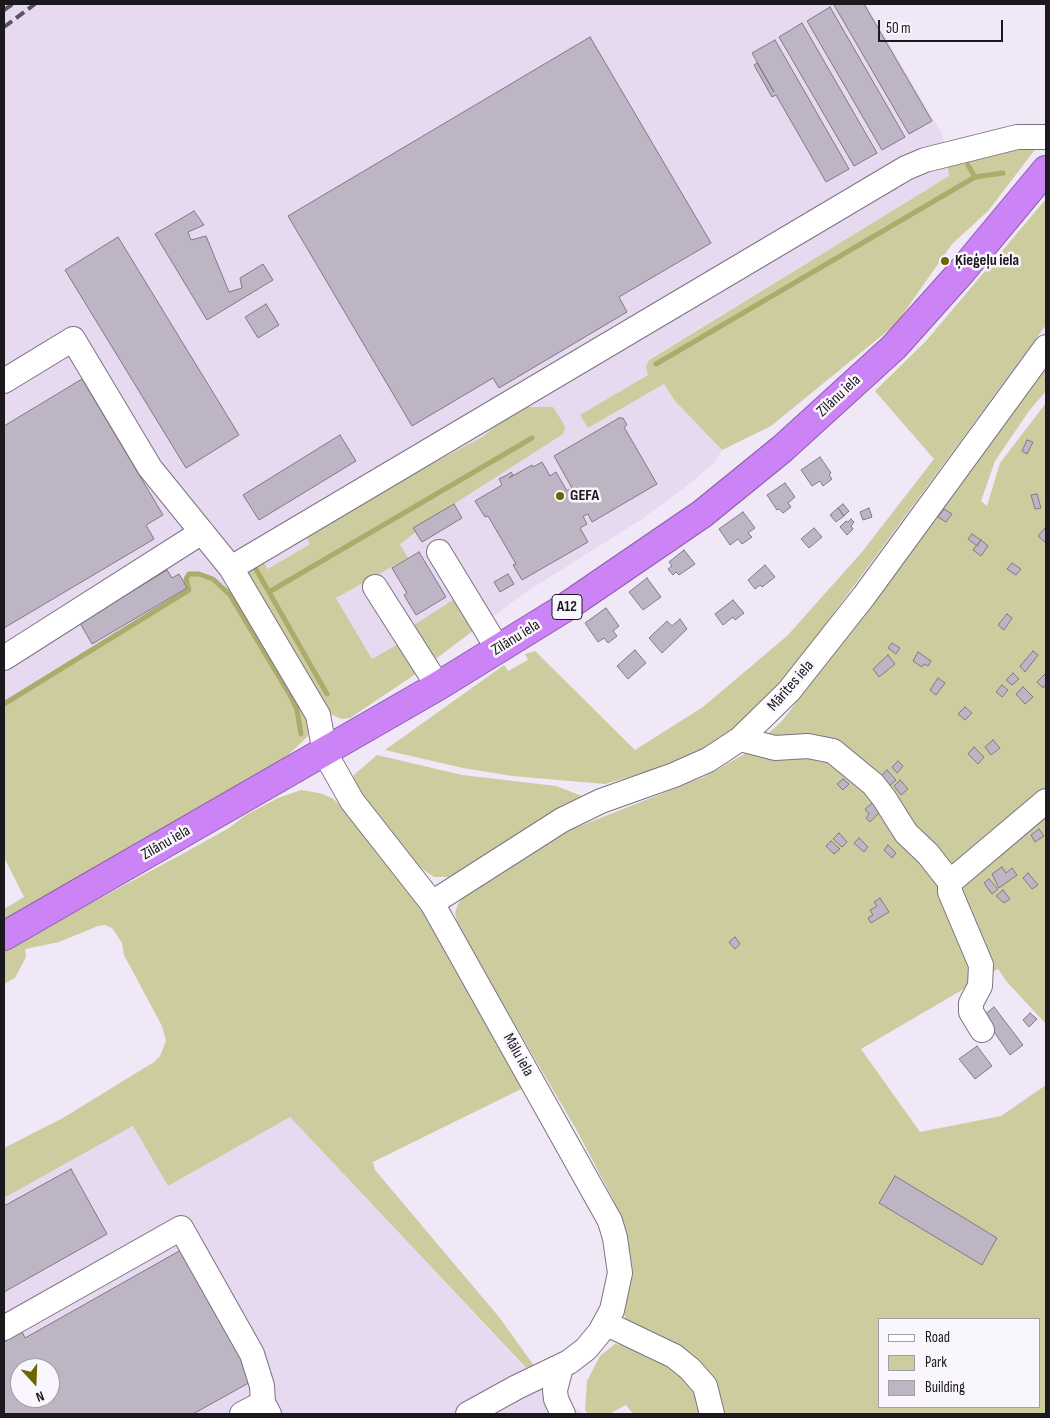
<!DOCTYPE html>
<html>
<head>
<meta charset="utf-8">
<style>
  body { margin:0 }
  #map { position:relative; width:1050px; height:1418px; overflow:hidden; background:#f0e7f7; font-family:"Sofia Sans Condensed",sans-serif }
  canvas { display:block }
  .frame { position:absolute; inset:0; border:5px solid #1b181e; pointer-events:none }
  .legend { position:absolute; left:878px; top:1318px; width:162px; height:90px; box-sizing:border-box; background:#faf6fd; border:1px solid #a19da4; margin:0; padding:6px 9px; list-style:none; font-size:15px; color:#1b181e }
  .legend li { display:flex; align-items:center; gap:10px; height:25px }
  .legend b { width:25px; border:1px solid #a19da4 }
  .north { position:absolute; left:10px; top:1358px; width:50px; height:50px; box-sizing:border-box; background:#faf6fd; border:1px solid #a19da4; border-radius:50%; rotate:160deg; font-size:14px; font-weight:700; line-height:20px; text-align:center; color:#1b181e }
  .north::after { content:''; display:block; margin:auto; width:18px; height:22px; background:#6a6600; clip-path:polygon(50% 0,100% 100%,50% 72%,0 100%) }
  .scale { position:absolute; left:878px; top:20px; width:125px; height:22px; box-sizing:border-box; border:2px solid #1b181e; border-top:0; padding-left:6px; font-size:15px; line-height:18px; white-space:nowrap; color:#1b181e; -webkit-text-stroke:4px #faf6fd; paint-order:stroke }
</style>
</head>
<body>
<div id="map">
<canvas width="1050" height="1418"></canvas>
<div class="frame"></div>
<ul class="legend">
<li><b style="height:6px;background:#fff"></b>Road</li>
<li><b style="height:14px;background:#cccc9f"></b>Park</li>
<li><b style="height:14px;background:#beb5c4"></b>Building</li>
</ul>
<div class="north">N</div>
<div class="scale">50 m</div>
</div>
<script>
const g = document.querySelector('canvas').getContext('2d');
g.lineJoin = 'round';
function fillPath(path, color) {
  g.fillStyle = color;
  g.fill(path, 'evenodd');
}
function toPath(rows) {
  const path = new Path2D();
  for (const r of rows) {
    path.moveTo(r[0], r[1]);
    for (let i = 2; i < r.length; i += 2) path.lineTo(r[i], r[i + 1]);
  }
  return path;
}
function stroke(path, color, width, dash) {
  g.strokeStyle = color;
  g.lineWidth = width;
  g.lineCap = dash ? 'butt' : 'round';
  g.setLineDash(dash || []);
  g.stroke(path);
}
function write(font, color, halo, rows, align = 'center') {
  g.font = font + ' "Sofia Sans Condensed",sans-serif';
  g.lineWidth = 5;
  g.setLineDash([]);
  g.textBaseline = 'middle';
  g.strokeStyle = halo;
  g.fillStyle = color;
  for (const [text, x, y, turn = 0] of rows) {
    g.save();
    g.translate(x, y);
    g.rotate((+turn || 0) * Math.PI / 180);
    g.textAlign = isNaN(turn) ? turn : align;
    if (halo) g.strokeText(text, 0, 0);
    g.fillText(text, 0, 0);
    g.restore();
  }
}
const built = toPath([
  [4,4,866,4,943,136,949,176,649,359,649,375,580,415,588,428,664,384,675,401,722,450,713,464,684,488,642,519,526,592,433,661,372,659,336,598,408,558,400,544,416,533,500,422,485,436,305,534,310,544,268,569,262,560,242,597,213,579,199,574,189,590,4,704],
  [290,1117,522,1365,583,1414,4,1414,4,1198,134,1126,168,1186],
  [20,1368,50,1368,50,1398,20,1398]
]);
const green = toPath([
  [1037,147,988,211,952,244,896,324,771,426,722,450,675,401,664,384,588,428,580,415,648,375,646,366,649,360,949,176,947,161,961,156],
  [1046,199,1046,325,814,640,777,687,725,738,678,763,605,784,512,776,463,768,385,750,504,665,508,671,528,660,525,654,535,651,635,750,703,707,787,636,862,552,934,459,875,391,926,341],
  [1046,361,1046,391,1029,411,995,461,981,501,987,506,1000,463,1046,403,1046,1024,1007,982,998,969,861,1049,920,1132,1001,1116,1046,1085,1046,1414,633,1414,626,1405,609,1414,588,1414,585,1410,587,1381,600,1356,615,1344,621,1345,627,1322,624,1314,631,1281,628,1239,614,1201,576,1129,459,929,455,913,458,904,463,897,527,853,570,830,704,777,748,752,782,721,950,500,953,486],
  [879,1319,1039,1319,1039,1407,879,1407],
  [525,407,553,407,562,421,565,427,563,434,454,504,400,544,408,558,336,598,372,659,402,642,420,671,350,718,342,719,330,714,320,702,246,575,248,563,262,560,268,569,310,544,304,533,484,436,500,422],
  [189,574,199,574,213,579,242,597,310,723,308,736,286,757,4,921,4,909,24,897,4,857,4,704,188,590,186,579],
  [453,600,474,630,433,661,411,627],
  [377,755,462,775,556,786,582,796,533,824,454,877,434,877,415,864,370,809,353,781,354,775],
  [301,790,319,793,332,798,345,809,415,896,523,1085,521,1089,373,1162,375,1170,499,1317,535,1367,529,1371,290,1117,168,1186,133,1126,4,1198,4,1148,63,1118,154,1062,160,1056,166,1041,162,1026,124,955,122,943,112,928,105,925,98,926,59,942,25,949,26,957,15,978,4,984,4,950,186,852,229,828,246,815,278,798]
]);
const stream = toPath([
  [975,177,1003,173],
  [656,364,975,177,968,165],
  [253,564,327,694],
  [269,592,532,438],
  [4,704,189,590,186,579,189,574,199,574,213,579,230,595,290,695,297,710,301,734]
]);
const building = toPath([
  [836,4,864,4,932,121,909,134,834,5,836,4],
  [830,7,905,137,882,150,807,21,830,7],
  [802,23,877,153,854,166,779,37,802,23],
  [590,37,711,243,619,297,627,312,499,388,493,378,412,426,288,216,590,37],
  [775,40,849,169,826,182,776,95,772,97,754,65,757,63,774,92,752,53,775,40],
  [194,211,204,225,188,232,191,240,206,236,229,292,242,288,240,278,263,264,273,280,207,320,155,234,194,211],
  [118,237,239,435,186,468,65,270,118,237],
  [266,304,279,325,258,338,245,317,266,304],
  [82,379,163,515,146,525,154,539,4,628,4,426,82,379],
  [619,418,623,418,627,425,624,427,657,484,592,522,588,514,583,516,587,524,580,528,588,542,522,580,513,565,516,564,488,516,485,517,475,501,502,485,499,479,507,475,511,472,513,475,509,478,532,465,533,467,542,462,550,476,556,472,567,491,572,488,554,456,619,418],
  [340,435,356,461,259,520,243,495,340,435],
  [1027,440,1033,442,1027,454,1022,451,1027,440],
  [820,457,831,473,829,475,832,479,823,486,820,481,812,486,801,470,820,457],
  [785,483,795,497,788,503,791,507,783,513,779,509,777,510,767,495,785,483],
  [1037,494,1041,508,1035,509,1031,495,1037,494],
  [454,504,462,518,422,542,413,528,454,504],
  [843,504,849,511,844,516,838,508,843,504],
  [838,508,844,516,836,522,830,515,838,508],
  [869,508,872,517,863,520,860,512,869,508],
  [944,509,952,514,946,522,938,517,944,509],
  [743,512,755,528,748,533,752,537,742,544,738,539,730,545,719,529,743,512],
  [851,519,854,522,851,526,853,529,847,535,840,527,846,521,848,522,851,519],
  [814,528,822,537,809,548,801,539,814,528],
  [1045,528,1046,529,1046,543,1038,536,1045,528],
  [972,534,981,540,977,546,968,539,972,534],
  [981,540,988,546,981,556,973,550,981,540],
  [684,550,695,564,679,575,676,572,673,575,668,569,672,566,669,562,684,550],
  [419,552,446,597,416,615,404,595,407,593,392,568,419,552],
  [1012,563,1021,569,1016,575,1007,569,1012,563],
  [765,565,775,577,762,587,760,585,755,589,748,580,765,565],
  [167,570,172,578,179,574,187,588,92,644,80,623,167,570],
  [508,574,514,584,500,592,494,582,508,574],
  [647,578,661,597,643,610,629,592,647,578],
  [733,600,744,613,735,620,733,617,723,625,715,614,733,600],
  [606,608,619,626,613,631,617,636,608,643,604,638,598,642,585,623,606,608],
  [1007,614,1012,618,1004,630,998,625,1007,614],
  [680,619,687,629,662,653,649,638,667,621,672,626,680,619],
  [892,643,900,648,896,654,888,648,892,643],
  [635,650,646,663,628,679,617,666,635,650],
  [1033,651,1038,655,1025,672,1020,666,1033,651],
  [918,652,931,661,928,666,924,664,922,667,913,661,918,652],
  [888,655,895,664,879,677,873,669,888,655],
  [1013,673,1019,679,1012,685,1006,680,1013,673],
  [1046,673,1046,684,1043,688,1037,682,1046,673],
  [938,678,945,683,936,695,930,690,938,678],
  [1002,685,1008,690,1002,697,996,692,1002,685],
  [1023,687,1033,697,1025,704,1016,694,1023,687],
  [965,707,972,713,965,720,958,714,965,707],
  [993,740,1000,748,991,755,985,747,993,740],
  [974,747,984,757,978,764,968,754,974,747],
  [898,761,903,766,897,773,892,767,898,761],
  [887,770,896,780,888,787,879,778,887,770],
  [843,779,849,784,843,790,837,784,843,779],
  [900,780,908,789,901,795,894,786,900,780],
  [877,799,884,808,870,822,866,818,869,814,865,809,877,799],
  [1039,829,1044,836,1035,842,1031,835,1039,829],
  [839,833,847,842,842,847,833,839,839,833],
  [859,838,868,847,864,852,854,843,859,838],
  [831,841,840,849,834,854,826,846,831,841],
  [888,845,896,853,892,858,884,850,888,845],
  [1002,867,1006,873,1012,868,1017,875,999,888,992,874,1002,867],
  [1028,873,1038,885,1032,889,1023,878,1028,873],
  [989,879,998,889,992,894,984,883,989,879],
  [1003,890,1010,899,1004,903,996,896,1003,890],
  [880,898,889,912,871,923,868,918,873,915,870,910,877,906,874,902,880,898],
  [735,937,740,944,735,949,729,942,735,937],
  [994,1007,1023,1045,1010,1055,983,1016,994,1007],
  [1030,1013,1037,1019,1029,1027,1023,1020,1030,1013],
  [977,1046,992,1066,975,1079,959,1059,977,1046],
  [71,1169,107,1234,4,1292,4,1206,71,1169],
  [895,1176,997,1238,982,1265,879,1203,895,1176],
  [181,1250,254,1380,193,1414,4,1414,4,1342,22,1332,25,1338,181,1250],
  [20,1368,50,1368,50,1398,20,1398,20,1368]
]);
const minor = toPath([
  [4,381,73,339,150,468,231,568,318,715,325,753,352,801,432,903,610,1221,615,1238,620,1273,612,1310,600,1332,586,1349,569,1362,517,1387,468,1414],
  [439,552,498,649],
  [231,568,906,168,925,160,1017,137,1046,137],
  [375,587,438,686],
  [4,658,202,532],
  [740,739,775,748,808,746,833,751,873,784,884,798,906,833,928,854,950,882,950,892,981,965,980,986,971,1003,971,1012,982,1030],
  [950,882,1046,801],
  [432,903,562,820,601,801,674,775,708,760,740,739,789,691,864,596,1046,347],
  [605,1323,674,1356,690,1369,705,1386,712,1414],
  [4,1328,181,1228,252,1354,262,1386,263,1403],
  [561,1367,555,1390,556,1399,563,1414],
  [242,1414,263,1403,269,1414]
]);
const highway = toPath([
  [4,936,438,686,566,607,702,514,782,449,894,347,962,271,1046,170]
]);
const rail = toPath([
  [4,10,13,4],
  [4,27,35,4]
]);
const markers = [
  [945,261,5,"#6a6600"],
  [560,496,5,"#6a6600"]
];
const shields = [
  [567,607,30]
];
const shieldNames = [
  ["A12",567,607]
];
const poiNames = [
  ["Ķieģeļu iela",955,261],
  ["GEFA",570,496]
];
const streetNames = [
  ["Zīlānu iela",839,396,-43],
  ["Zīlānu iela",516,638,-32],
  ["Mārītes iela",791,686,-49],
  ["Zīlānu iela",166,843,-30],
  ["Mālu iela",518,1055,61]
];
fillPath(built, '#e6d9f0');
fillPath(green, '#cccc9f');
stroke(stream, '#adab6c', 5);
fillPath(building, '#beb5c4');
stroke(building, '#817987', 1);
stroke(minor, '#7c7382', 26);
stroke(highway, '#8d5eaa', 30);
stroke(minor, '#fff', 24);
stroke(highway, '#cb83f6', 28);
stroke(rail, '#59545d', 4, [10, 5]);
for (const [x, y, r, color] of markers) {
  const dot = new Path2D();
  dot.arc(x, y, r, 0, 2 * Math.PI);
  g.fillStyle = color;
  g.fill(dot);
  stroke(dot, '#faf6fd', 2);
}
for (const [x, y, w] of shields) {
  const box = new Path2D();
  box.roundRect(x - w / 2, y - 12.5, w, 25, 4);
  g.fillStyle = '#faf6fd';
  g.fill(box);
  stroke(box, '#1b181e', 1);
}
write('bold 15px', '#1b181e', null, shieldNames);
write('bold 16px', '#1b181e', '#faf6fd', poiNames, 'left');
write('16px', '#1b181e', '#faf6fd', streetNames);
</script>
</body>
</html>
